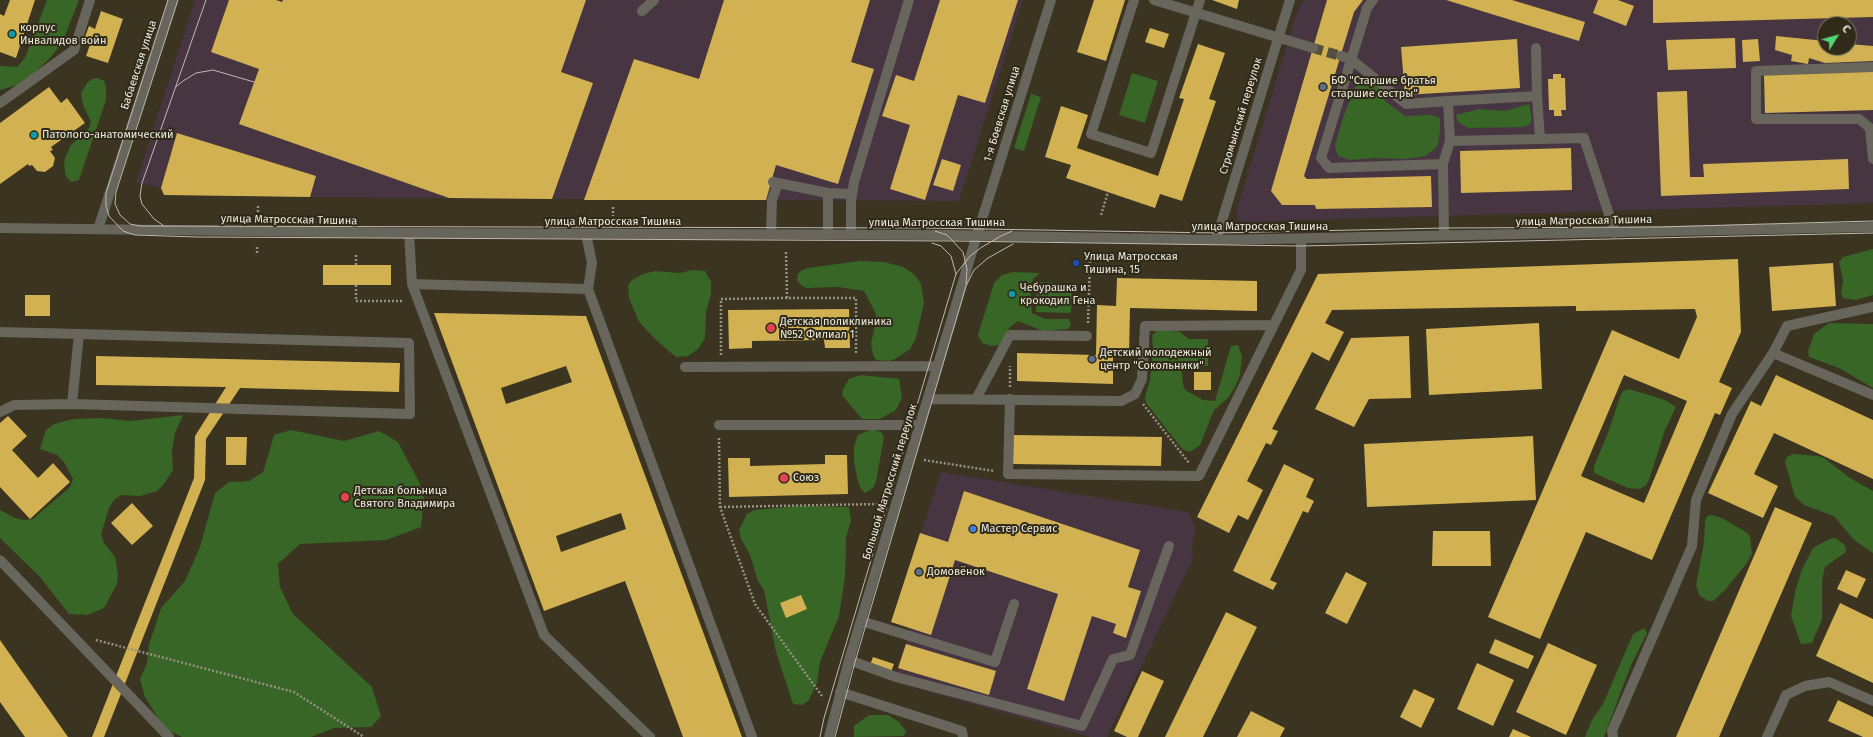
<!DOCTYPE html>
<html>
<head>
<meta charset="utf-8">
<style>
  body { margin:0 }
  #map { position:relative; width:1873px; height:737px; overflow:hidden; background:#3a3421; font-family:"Fira Sans",sans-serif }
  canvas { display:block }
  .north { position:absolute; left:1817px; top:16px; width:40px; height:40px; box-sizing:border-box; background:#302a18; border:1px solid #7c7667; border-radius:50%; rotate:53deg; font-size:11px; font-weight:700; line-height:16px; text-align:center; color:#ede9de }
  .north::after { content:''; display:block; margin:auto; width:14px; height:18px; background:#52d673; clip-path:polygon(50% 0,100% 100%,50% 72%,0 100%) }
</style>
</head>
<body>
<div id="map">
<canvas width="1873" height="737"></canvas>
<div class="north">С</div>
</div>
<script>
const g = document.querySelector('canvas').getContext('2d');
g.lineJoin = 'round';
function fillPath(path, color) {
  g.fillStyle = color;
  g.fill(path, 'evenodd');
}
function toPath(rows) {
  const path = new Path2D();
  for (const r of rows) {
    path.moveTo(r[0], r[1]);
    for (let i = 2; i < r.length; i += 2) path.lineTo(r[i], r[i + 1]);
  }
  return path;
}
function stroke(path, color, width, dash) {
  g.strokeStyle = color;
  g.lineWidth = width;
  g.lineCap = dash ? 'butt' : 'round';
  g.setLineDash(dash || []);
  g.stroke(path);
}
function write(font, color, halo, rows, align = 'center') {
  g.font = font + ' "Fira Sans",sans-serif';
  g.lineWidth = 4;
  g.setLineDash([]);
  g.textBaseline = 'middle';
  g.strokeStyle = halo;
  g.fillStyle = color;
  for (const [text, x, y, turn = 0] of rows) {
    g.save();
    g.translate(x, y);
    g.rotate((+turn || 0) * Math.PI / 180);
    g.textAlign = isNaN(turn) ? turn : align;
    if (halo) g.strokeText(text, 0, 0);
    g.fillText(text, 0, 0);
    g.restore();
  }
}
const industrial = toPath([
  [195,0,1023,0,959,201,403,198,164,195,161,188,136,182],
  [1303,0,1873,0,1873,203,1243,222,1237,219,1236,212,1296,15],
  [1825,24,1849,24,1849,48,1825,48],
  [941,472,1188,512,1196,528,1191,554,1194,557,1107,737,1090,737,894,682,911,628,891,622]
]);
const green = toPath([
  [47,0,79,0,62,43,51,57,33,74,17,85,0,90,0,66,17,67,25,58],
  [1132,73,1158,81,1145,123,1119,115],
  [98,78,104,81,106,87,106,100,79,180,72,182,67,178,65,173,64,161,71,145,89,128,91,122,83,105,81,93,87,83,92,79],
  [1365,78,1377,83,1381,96,1385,101,1405,116,1431,115,1440,118,1440,131,1438,144,1435,149,1425,156,1406,159,1374,158,1349,160,1338,156,1335,145,1344,115,1356,85,1359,80],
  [1031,94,1041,97,1024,151,1014,148],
  [1529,104,1532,119,1530,124,1524,127,1468,128,1458,122,1456,115,1479,109,1505,111],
  [1873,249,1873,295,1855,300,1843,298,1841,292,1843,280,1839,262,1843,257],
  [859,261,884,262,903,267,914,274,921,284,924,303,916,338,910,349,895,359,889,361,876,360,873,355,871,343,877,319,875,312,864,291,838,287,806,288,801,285,797,280,798,274,802,270,808,268],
  [692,270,705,271,711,282,711,295,706,312,705,338,698,349,688,356,676,357,656,340,639,322,629,298,628,285,632,280,643,274,655,271,680,273],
  [1013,272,1040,273,1033,279,1030,290,1032,313,1045,319,1069,319,1071,325,1067,329,1043,331,1018,321,1010,327,1004,339,998,345,991,346,982,343,978,335,994,283,1002,275],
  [1037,282,1072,284,1071,313,1036,312],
  [1829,323,1873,324,1873,388,1839,368,1809,357,1808,351,1814,334],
  [1162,329,1180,332,1189,339,1208,339,1208,366,1181,365,1183,384,1185,390,1203,400,1215,401,1231,346,1238,345,1242,356,1240,375,1235,387,1228,398,1214,410,1200,445,1190,452,1184,450,1179,445,1146,403,1145,397,1150,380,1153,349,1152,336,1156,331],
  [861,375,899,379,902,398,896,410,880,419,862,419,842,395,843,389,849,379],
  [1629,389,1665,400,1676,407,1665,430,1649,480,1646,485,1640,489,1628,488,1594,473,1594,466,1608,433,1620,397,1623,391],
  [183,415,175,433,172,451,173,470,163,485,157,491,140,496,121,495,114,500,109,508,101,534,104,543,115,557,118,574,117,584,104,608,87,615,69,614,40,577,0,538,0,510,15,518,24,520,33,519,70,487,73,479,64,462,57,455,40,449,46,430,54,424,73,419,101,418,130,421],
  [291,430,344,441,379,431,398,442,419,482,424,498,421,527,386,540,300,544,278,564,280,587,293,614,372,687,381,716,371,727,334,728,311,737,182,737,164,728,145,697,140,679,147,663,149,645,161,608,185,581,200,547,215,493,229,482,249,481,263,472,274,435],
  [869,430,875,430,881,432,884,437,876,481,873,488,865,493,861,489,857,478,854,460,854,447,858,435],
  [1793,454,1818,456,1824,458,1850,478,1873,491,1873,553,1854,540,1834,516,1804,505,1795,497,1785,462,1787,457],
  [800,506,849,507,851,520,846,538,845,577,839,616,820,662,817,683,809,700,802,705,793,704,776,652,764,590,758,581,750,555,741,539,739,530,747,514,754,510],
  [1711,515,1722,518,1746,532,1750,536,1752,554,1746,564,1725,590,1713,601,1708,601,1699,595,1696,585,1704,542,1705,522,1706,517],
  [1835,538,1845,545,1846,552,1825,567,1822,580,1822,619,1812,643,1801,644,1791,616,1795,592,1802,569,1813,548,1829,539],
  [1644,628,1647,633,1631,665,1604,737,1585,737,1592,720,1603,704,1633,634],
  [869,715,888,715,899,722,906,731,904,736,854,737,854,726]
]);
const building = toPath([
  [10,0,35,0,16,58,0,52,0,14,4,16],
  [229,0,276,0,282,2,283,0,586,0,561,72,593,83,552,199,449,198,239,124,259,69,211,52],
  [724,0,870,0,851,62,874,69,838,184,776,165,766,200,584,200,634,59,699,79],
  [940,0,1018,0,985,103,958,95,925,200,890,189,910,125,882,116,896,75,914,81],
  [1094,0,1125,0,1106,61,1077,52],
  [1212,0,1239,0,1237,9],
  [1327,0,1363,0,1354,12,1304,176,1307,179,1431,176,1432,207,1316,209,1315,205,1282,205,1271,191],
  [1446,0,1512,0,1585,22,1579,41],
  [1598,0,1618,0,1634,6,1626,26,1593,13],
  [1653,0,1873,0,1873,17,1653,23],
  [101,11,123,19,108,63,86,56,92,39,85,37,89,26,95,29],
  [1150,28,1169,34,1164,48,1145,42],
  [1776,36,1825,41,1825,48,1849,48,1849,44,1873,46,1873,61,1825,63,1809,58,1808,64,1791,61,1792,55,1775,50],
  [1735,38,1736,68,1668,70,1666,40],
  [1517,39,1520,88,1405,95,1401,47],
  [1758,39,1760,61,1743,62,1742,40],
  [1198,44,1225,53,1209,99,1216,101,1182,201,1160,194,1155,208,1066,178,1071,165,1045,157,1061,106,1088,115,1077,148,1158,176,1184,99,1179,98],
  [1873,71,1873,110,1765,113,1764,75],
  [1553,74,1561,74,1561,78,1565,78,1566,110,1561,110,1562,116,1554,116,1554,110,1549,110,1548,79,1553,79],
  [49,87,61,103,67,98,85,123,51,147,53,150,50,151,55,158,53,166,45,172,37,171,32,165,29,166,28,164,0,184,0,123],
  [1687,91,1690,177,1704,177,1703,164,1848,159,1849,189,1661,196,1657,92],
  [177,133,316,176,310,197,164,195,161,188],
  [1571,148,1572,190,1461,193,1460,151],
  [942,159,961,165,953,191,933,185],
  [1738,259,1741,332,1719,382,1732,388,1720,415,1715,413,1652,560,1586,532,1540,639,1488,617,1612,330,1679,359,1697,317,1695,309,1576,311,1576,306,1332,310,1325,323,1344,332,1329,361,1312,352,1272,429,1278,431,1271,445,1266,443,1247,481,1263,490,1248,520,1238,515,1229,533,1197,517,1318,274],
  [1624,375,1687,401,1644,503,1581,476],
  [1833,263,1836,306,1772,311,1769,267],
  [323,265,391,265,391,285,323,285],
  [1117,278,1257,281,1257,311,1130,308,1129,356,1113,356,1113,384,1017,381,1017,353,1096,355,1097,305,1116,306],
  [25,295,50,295,50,316,25,316],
  [849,309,850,348,825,348,824,340,752,341,752,348,729,349,728,310],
  [434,313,586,316,742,737,683,737,625,581,544,611],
  [566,366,572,382,506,404,501,388],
  [621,513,626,529,561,552,556,536],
  [1539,323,1542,389,1429,395,1426,329],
  [1409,336,1411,398,1369,399,1354,427,1315,409,1351,338],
  [96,356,400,363,399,392,240,388,206,439,205,480,104,737,92,737,194,478,195,436,226,387,96,385],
  [1194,372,1211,372,1211,390,1194,390],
  [1776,375,1873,420,1873,479,1774,433,1754,474,1778,486,1763,518,1708,493,1751,401,1761,406],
  [8,416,27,436,12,450,38,478,53,463,70,482,30,519,0,487,0,423],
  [1013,435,1162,437,1161,466,1013,464],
  [1533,436,1536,500,1367,507,1364,444],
  [226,437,247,437,246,465,226,465],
  [825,455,847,455,848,494,729,497,728,458,750,458,750,466,825,464],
  [1284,464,1314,479,1306,497,1314,501,1308,513,1303,511,1270,580,1277,583,1273,590,1233,571],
  [964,491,1140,550,1128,587,1141,591,1126,638,1113,633,1116,624,1092,616,1064,701,1027,689,1058,594,955,560,931,635,891,622,920,533,948,542],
  [132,503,153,526,132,545,111,523],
  [1775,507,1812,523,1719,737,1676,737],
  [1433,531,1490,531,1491,566,1432,566],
  [1846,570,1866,579,1857,598,1837,589],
  [1346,572,1367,583,1347,624,1325,613],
  [801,595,807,609,786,618,780,603],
  [1840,603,1873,619,1873,683,1816,656],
  [1226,612,1257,627,1203,737,1165,737],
  [1495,639,1534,656,1528,669,1489,653],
  [0,640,68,737,25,737,0,702],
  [1548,643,1597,665,1566,735,1516,712],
  [906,644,996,671,989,695,898,668],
  [873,657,894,664,891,672,870,665],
  [1477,663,1514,680,1493,726,1457,709],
  [1142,671,1164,681,1138,737,1127,737,1114,731],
  [1414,689,1435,699,1421,728,1400,717],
  [1838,700,1873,717,1873,737,1863,737,1828,721],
  [1251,711,1285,728,1280,737,1237,737],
  [1513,729,1531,737,1509,737]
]);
const minorTunnel = toPath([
  [1313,48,1341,56]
]);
const path = toPath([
  [613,207,613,216],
  [258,212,258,205],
  [1101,215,1108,192],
  [786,252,787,298],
  [257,253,257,247],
  [356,265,356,255],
  [356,285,356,301,404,301],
  [1072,297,1089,298],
  [1088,323,1090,261],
  [721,355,721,299,787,298,856,298,856,354],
  [1010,387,1010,366],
  [1143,404,1189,463],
  [719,438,720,507,755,604,822,696],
  [924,460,994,471],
  [720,507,879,504],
  [96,640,294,692,364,737]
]);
const minor = toPath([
  [1134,0,1091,134,1151,153,1200,0],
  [1154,0,1313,48],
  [1373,0,1367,8,1321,158,1329,168,1443,164,1444,235],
  [642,11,654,0],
  [1536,48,1537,96],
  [1341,56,1351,59,1406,104,1448,101],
  [1873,67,1756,71,1756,119,1859,119,1870,128,1873,159],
  [0,103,74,50,90,0],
  [1450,141,1584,138,1615,233],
  [1443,164,1450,141,1448,101,1537,96,1540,139],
  [773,182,828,193,852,194],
  [828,193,828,235],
  [0,228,409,233,947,235,1216,240,1873,227],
  [98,229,173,0],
  [409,233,412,284],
  [586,234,592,263,588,289,752,737],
  [771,234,772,200,778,183],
  [851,235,851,201,854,182,909,0],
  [1216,240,1290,0],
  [588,289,412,284,544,635,650,737],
  [0,332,79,334],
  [1773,353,1873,395],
  [685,367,937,366],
  [928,399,1121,401,1135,394,1142,379,1145,326,1274,325],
  [976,399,1010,335,1087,336],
  [1010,399,1008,474,1199,476,1301,270,1301,239],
  [0,412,14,405,72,404,410,414,409,343,79,334,72,404],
  [719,425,920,425],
  [0,560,169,737],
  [861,621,995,662,1014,604],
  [849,660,896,677,1082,726,1113,659,1130,655,1169,546],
  [840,692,962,731,963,737],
  [829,737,849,660,977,235,1051,0],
  [1613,737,1612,731,1692,546,1696,500,1732,414,1773,353,1787,326,1873,307],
  [1767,737,1786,695,1805,686,1829,682,1873,701]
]);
const tram = toPath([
  [168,0,106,193,106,206,109,216,123,231,135,235,197,237,954,241,1301,246,1873,233],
  [178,0,116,192,115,204,120,215,130,224,140,226,923,228,1217,233,1444,228,1659,227,1873,221],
  [176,87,183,81,196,73,213,70,254,82],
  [164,226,154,219,142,204,140,196,142,183,206,0],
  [935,231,947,235,963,252,967,269,966,284],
  [932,243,941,246,951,256,956,274],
  [820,737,824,718,956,274,970,256,982,247,1001,236,1012,231],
  [835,737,855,662,966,286,974,270,988,258,1013,244]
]);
const markers = [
  [12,34,4,"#0f9aa8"],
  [1323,87,4,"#5c6f8a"],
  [34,135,4,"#0f9aa8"],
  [1076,263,4,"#1a4fb4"],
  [1012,294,4,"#0f9aa8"],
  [771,328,5,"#e0444e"],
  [1092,359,4,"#5c6f8a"],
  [784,478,5,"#e0444e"],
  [345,497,5,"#e0444e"],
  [973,529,4,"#3f7fe0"],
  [919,572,4,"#5c6f8a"]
];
const poiNames = [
  ["корпус",20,28],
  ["Инвалидов войн",20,41],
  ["БФ \"Старшие братья",1331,81],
  ["старшие сестры\"",1331,94],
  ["Патолого-анатомический",42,135],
  ["Улица Матросская",1084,257],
  ["Тишина, 15",1084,270],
  ["Чебурашка и",1020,288],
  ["крокодил Гена",1020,301],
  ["Детская поликлиника",780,322],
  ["№52 Филиал 1",780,335],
  ["Детский молодежный",1100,353],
  ["центр \"Сокольники\"",1100,366],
  ["Союз",793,478],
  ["Детская больница",354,491],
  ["Святого Владимира",354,504],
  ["Мастер Сервис",981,529],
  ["Домовёнок",927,572]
];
const streetNames = [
  ["Бабаевская улица",139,65,-72],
  ["1-я Боевская улица",1002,114,-73],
  ["Стромынский переулок",1241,116,-73],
  ["улица Матросская Тишина",289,220,1],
  ["улица Матросская Тишина",1584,221,-1],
  ["улица Матросская Тишина",613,222],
  ["улица Матросская Тишина",937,223],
  ["улица Матросская Тишина",1260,227],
  ["Большой Матросский переулок",890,482,-73]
];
fillPath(industrial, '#473641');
fillPath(green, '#376626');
fillPath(building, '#d1b151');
stroke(minorTunnel, '#554f3d', 10, [10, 5]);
stroke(path, '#969183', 2.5, [2, 2]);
stroke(minor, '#68655c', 10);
stroke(tram, '#bfbaad', 1);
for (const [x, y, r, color] of markers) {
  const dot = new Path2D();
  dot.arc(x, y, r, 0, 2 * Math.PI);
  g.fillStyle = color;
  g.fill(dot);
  stroke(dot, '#302a18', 1.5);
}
write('11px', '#ede9de', '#302a18', poiNames, 'left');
write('11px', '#ede9de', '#302a18', streetNames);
</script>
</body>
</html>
